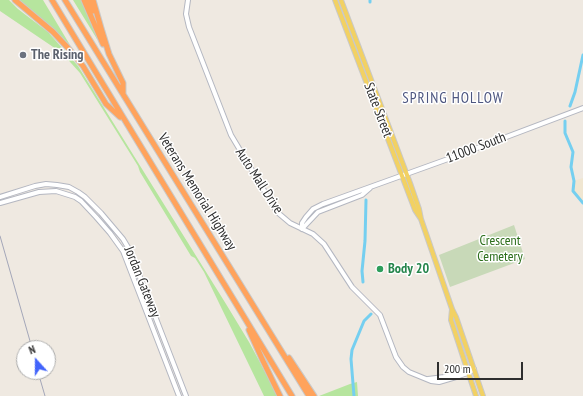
<!DOCTYPE html>
<html>
<head>
<meta charset="utf-8">
<style>
  body { margin:0 }
  #map { position:relative; width:583px; height:396px; overflow:hidden; background:#efe9e1; font-family:"PT Sans Narrow",sans-serif }
  canvas { display:block }
  .north { position:absolute; left:16px; top:340px; width:40px; height:40px; box-sizing:border-box; background:#fff; border:1px solid #ababab; border-radius:50%; rotate:339deg; font-size:11px; font-weight:700; line-height:16px; text-align:center; color:#2e2e2e }
  .north::after { content:''; display:block; margin:auto; width:14px; height:18px; background:#4264fb; clip-path:polygon(50% 0,100% 100%,50% 72%,0 100%) }
  .scale { position:absolute; left:437px; top:362px; width:86px; height:18px; box-sizing:border-box; border:2px solid #2e2e2e; border-top:0; padding-left:5px; font-size:12px; line-height:14px; white-space:nowrap; color:#2e2e2e; -webkit-text-stroke:3px #fff; paint-order:stroke }
</style>
</head>
<body>
<div id="map">
<canvas width="583" height="396"></canvas>
<div class="north">N</div>
<div class="scale">200 m</div>
</div>
<script>
const g = document.querySelector('canvas').getContext('2d');
g.lineJoin = 'round';
function fillPath(path, color) {
  g.fillStyle = color;
  g.fill(path, 'evenodd');
}
function toPath(rows) {
  const path = new Path2D();
  for (const r of rows) {
    path.moveTo(r[0], r[1]);
    for (let i = 2; i < r.length; i += 2) path.lineTo(r[i], r[i + 1]);
  }
  return path;
}
function stroke(path, color, width, dash) {
  g.strokeStyle = color;
  g.lineWidth = width;
  g.lineCap = dash ? 'butt' : 'round';
  g.setLineDash(dash || []);
  g.stroke(path);
}
function write(font, color, halo, rows, align = 'center') {
  g.font = font + ' "PT Sans Narrow",sans-serif';
  g.lineWidth = 3;
  g.setLineDash([]);
  g.textBaseline = 'middle';
  g.strokeStyle = halo;
  g.fillStyle = color;
  for (const [text, x, y, turn = 0] of rows) {
    g.save();
    g.translate(x, y);
    g.rotate((+turn || 0) * Math.PI / 180);
    g.textAlign = isNaN(turn) ? turn : align;
    if (halo) g.strokeText(text, 0, 0);
    g.fillText(text, 0, 0);
    g.restore();
  }
}
const education = toPath([
  [583,178,583,203,573,191,574,181]
]);
const green = toPath([
  [0,0,9,0,18,9,48,32,78,66,226,304,249,342,278,396,264,396,204,272,195,258,191,256,140,172,138,166,80,73,62,53,0,11],
  [18,0,43,0,70,45,49,26],
  [73,0,82,0,98,39,97,39],
  [357,382,358,396,319,396,350,384]
]);
const cemetery = toPath([
  [514,225,525,259,450,287,439,255]
]);
const canal = toPath([
  [370,0,370,2],
  [570,106,575,92,583,55],
  [565,121,565,133,573,152,571,167,574,181,573,191,583,203],
  [363,282,362,271,365,241,366,200],
  [354,396,351,359,352,350,364,321,371,314]
]);
const secondary = toPath([
  [188,0,186,14,189,27,231,135,277,212,290,223,313,234,324,244,352,287,380,315,396,357,403,367,409,372,431,381,439,382,456,377,470,372,474,369],
  [0,197,35,186,46,184,57,185,69,187,78,192,85,197,101,213,123,239,129,249,186,396],
  [0,203,39,192,56,191,75,197,81,201,96,217,110,233,123,251,179,396],
  [302,229,302,223,306,217,313,209,323,204,448,159,583,108],
  [302,229,318,212,362,195,370,188],
  [428,379,444,377,469,368]
]);
const primary = toPath([
  [335,0,415,210,421,219],
  [341,0,410,183,419,209,421,219,452,309,456,317,483,396],
  [452,309,451,320,476,396]
]);
const highway = toPath([
  [15,0,53,32,68,48,83,66,106,104,120,117],
  [52,0,292,396],
  [65,0,309,396],
  [84,0,103,44],
  [89,0,93,11],
  [93,0,101,28,109,54,123,83,123,93],
  [249,330,263,361,280,396],
  [289,358,314,396]
]);
const rail = toPath([
  [0,236,32,348],
  [38,372,45,396]
]);
const markers = [
  [23,55,4,"#6b7280"],
  [380,269,4,"#2e9e5b"]
];
const worshipNames = [
  ["The Rising",31,55]
];
const streetNames = [
  ["State Street",378,110,69],
  ["11000 South",476,148,-21],
  ["Auto Mall Drive",259,181,57],
  ["Veterans Memorial Highway",197,192,58],
  ["Jordan Gateway",142,282,68]
];
const parkNames = [
  ["Crescent",500,241],
  ["Cemetery",500,257]
];
const leisureNames = [
  ["Body 20",388,269]
];
const neighbourhoodNames = [
  ["SPRING HOLLOW",453,99]
];
fillPath(education, '#f0e6d1');
fillPath(green, '#b6e59e');
fillPath(cemetery, '#c8d9b8');
stroke(canal, '#75cff0', 3);
stroke(secondary, '#b4b7c1', 6);
stroke(primary, '#c9c9c9', 6);
stroke(highway, '#c9c9c9', 7);
stroke(secondary, '#fff', 4);
stroke(primary, '#f2d163', 4);
stroke(highway, '#ffa35c', 5);
stroke(rail, '#a3a6b8', 1);
for (const [x, y, r, color] of markers) {
  const dot = new Path2D();
  dot.arc(x, y, r, 0, 2 * Math.PI);
  g.fillStyle = color;
  g.fill(dot);
  stroke(dot, '#fff', 1.5);
}
write('bold 14px', '#5b616d', '#fff', worshipNames, 'left');
write('14px', '#2e2e2e', '#fff', streetNames);
write('14px', '#2c6e1b', '#fff', parkNames);
write('bold 14px', '#27864d', '#fff', leisureNames, 'left');
g.letterSpacing = '1px';
write('15px', '#4d5680', '#fff', neighbourhoodNames);
g.letterSpacing = '0px';
</script>
</body>
</html>
